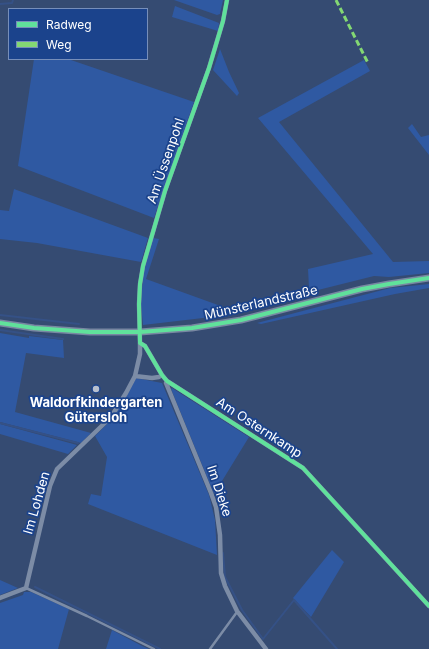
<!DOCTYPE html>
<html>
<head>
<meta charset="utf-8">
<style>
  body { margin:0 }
  #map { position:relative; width:429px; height:649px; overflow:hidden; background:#354b72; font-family:Inter,sans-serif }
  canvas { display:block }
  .legend { position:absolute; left:8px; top:8px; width:140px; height:52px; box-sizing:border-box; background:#1b438c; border:1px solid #768eba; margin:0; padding:5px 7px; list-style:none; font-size:12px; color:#fff }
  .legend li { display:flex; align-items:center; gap:8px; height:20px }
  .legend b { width:20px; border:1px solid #768eba }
</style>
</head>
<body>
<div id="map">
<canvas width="429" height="649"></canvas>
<ul class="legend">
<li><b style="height:5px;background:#60e19b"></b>Radweg</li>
<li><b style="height:5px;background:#83d873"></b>Weg</li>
</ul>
</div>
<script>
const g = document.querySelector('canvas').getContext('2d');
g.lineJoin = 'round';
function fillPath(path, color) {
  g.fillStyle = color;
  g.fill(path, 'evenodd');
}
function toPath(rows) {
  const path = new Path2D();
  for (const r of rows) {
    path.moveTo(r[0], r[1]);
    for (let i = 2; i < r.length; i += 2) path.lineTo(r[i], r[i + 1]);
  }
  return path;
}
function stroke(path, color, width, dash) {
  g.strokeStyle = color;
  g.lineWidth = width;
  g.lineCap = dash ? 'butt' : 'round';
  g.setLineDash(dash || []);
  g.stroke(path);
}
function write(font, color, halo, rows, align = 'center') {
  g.font = font + ' Inter,sans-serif';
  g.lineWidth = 3.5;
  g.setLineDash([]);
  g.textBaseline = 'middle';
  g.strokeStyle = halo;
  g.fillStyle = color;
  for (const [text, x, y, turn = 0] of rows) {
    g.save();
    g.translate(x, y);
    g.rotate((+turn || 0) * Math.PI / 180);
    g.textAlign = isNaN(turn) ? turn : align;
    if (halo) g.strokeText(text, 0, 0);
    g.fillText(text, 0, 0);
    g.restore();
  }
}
const green = toPath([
  [174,0,223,0,220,14,217,15],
  [175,6,219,23,218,31,172,17],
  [220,49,229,72,239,93,237,96,213,70],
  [34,59,68,59,194,102,154,218,18,166],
  [364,60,370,71,279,122,393,262,429,261,429,273,389,277,374,276,310,292,271,303,230,313,203,318,143,325,141,305,143,274,153,238,159,239,146,279,229,309,309,288,308,269,373,254,258,118],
  [412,124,421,137,429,135,429,155,408,128],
  [14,189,148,238,141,262,37,243,0,239,0,210,9,211],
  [429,284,429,288,395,294,261,324,257,323,390,288],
  [0,333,29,338,29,336,63,340,64,358,26,353,15,412,91,433,81,443,0,422],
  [136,378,162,383,209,495,215,520,217,555,88,504,91,494,101,496,107,457,95,436,113,418,127,395],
  [172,388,249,437,214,494,171,389],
  [0,424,77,445,68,454,0,434],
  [332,550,344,562,311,617,293,598],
  [0,580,18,588,0,595],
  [24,592,31,592,69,609,58,649,0,649,0,603,23,595],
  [112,630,142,646,149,649,106,649]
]);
const stream = toPath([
  [0,4,12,3,13,0],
  [0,315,79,324],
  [0,330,63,339],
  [0,423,78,443],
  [223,553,225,577,242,610,263,639,294,600,337,649],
  [35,587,160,649]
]);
const lane = toPath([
  [26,588,87,616,154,649],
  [210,649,237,612]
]);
const street = toPath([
  [140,343,145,346,162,375,167,381,303,468,429,606],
  [135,376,152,378,159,377,162,375],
  [167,381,166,383,211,493,216,507,220,535,221,573,225,586,237,611,266,649],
  [0,598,26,588,50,486,57,469,111,417,126,393,135,376,140,354,140,343,139,304,140,284,143,266,165,191,209,68,223,21,227,0]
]);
const secondary = toPath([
  [0,323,34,328,90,332,140,332,192,328,241,320,362,289,389,284,429,278]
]);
const quiet = toPath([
  [336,0,368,63]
]);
const cycleway = toPath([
  [227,0,223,21,209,68,165,191,143,266,140,284,139,304,140,343,145,346,162,375,167,381,303,468,429,606],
  [0,323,34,328,90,332,140,332,192,328,241,320,362,289,389,284,429,278]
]);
const markers = [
  [96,389,4,"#b8c0ce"]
];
const streetNames = [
  ["Am Üssenpohl",166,161,-71],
  ["Münsterlandstraße",261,303,-13],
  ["Am Osternkamp",259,428,33],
  ["Im Dieke",219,491,72],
  ["Im Lohden",37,503,-74]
];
const poiNames = [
  ["Waldorfkindergarten",96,403],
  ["Gütersloh",96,418]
];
fillPath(green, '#2f59a2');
stroke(stream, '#355186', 2);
stroke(lane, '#7c8ca6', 2.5);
stroke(street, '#7c8ca6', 4.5);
stroke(secondary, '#7887a2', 7);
stroke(quiet, '#83d873', 3, [6, 3]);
stroke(cycleway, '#60e19b', 4);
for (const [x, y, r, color] of markers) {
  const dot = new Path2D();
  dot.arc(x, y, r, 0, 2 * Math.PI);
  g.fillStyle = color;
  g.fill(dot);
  stroke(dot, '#1b438c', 1.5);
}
write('13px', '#fff', '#1b438c', streetNames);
write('bold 13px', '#fff', '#1b438c', poiNames);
</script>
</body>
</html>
